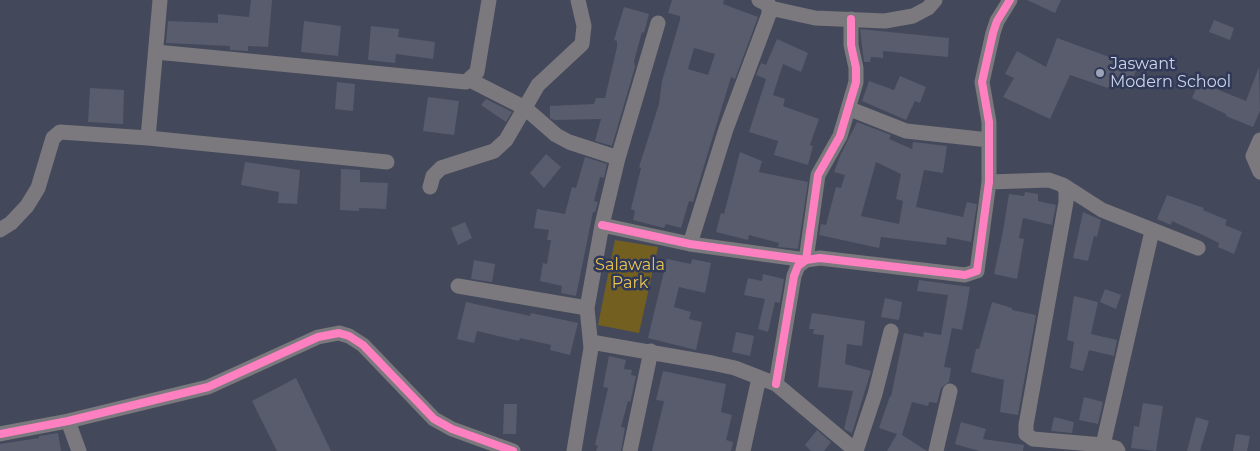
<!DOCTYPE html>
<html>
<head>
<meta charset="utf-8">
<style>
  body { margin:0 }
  canvas { display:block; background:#43485a }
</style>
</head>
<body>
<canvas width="1260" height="451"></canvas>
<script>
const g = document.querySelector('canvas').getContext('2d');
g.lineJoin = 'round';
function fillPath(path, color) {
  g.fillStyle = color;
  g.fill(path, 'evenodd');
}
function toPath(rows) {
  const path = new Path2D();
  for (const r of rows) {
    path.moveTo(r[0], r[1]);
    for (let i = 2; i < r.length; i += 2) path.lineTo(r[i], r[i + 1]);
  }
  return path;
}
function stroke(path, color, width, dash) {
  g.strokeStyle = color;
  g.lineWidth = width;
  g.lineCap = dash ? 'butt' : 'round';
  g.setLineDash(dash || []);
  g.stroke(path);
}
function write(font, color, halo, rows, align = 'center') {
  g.font = font + ' Montserrat,sans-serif';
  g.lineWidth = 5;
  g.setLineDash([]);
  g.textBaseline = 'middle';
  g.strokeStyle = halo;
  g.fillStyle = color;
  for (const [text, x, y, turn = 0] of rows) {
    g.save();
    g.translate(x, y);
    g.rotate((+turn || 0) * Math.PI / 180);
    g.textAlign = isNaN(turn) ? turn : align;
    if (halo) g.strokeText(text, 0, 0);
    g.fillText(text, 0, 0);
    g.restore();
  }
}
const green = toPath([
  [615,240,658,247,639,333,598,325]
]);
const building = toPath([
  [251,0,272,0,268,47,248,46,248,51,230,50,230,46,166,43,168,21,218,23,218,14,249,17],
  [672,0,724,0,723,4,758,17,735,79,731,77,693,202,689,201,681,228,666,224,664,228,633,220,635,211,631,209,641,168,639,167,659,104,662,81,680,20,680,16,668,13],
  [694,48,715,54,708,75,688,69],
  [1027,0,1061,0,1055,13],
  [624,7,649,14,644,33,642,32,634,61,635,67,612,146,595,141,601,119,554,120,550,118,550,106,594,104,596,98,605,98,617,47,617,41,614,40],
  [1214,20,1234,28,1230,40,1209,32],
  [304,21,341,26,338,56,301,52],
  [371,26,399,29,398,37,435,42,433,59,396,54,395,63,368,60],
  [860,29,949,38,948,57,883,51,883,58,871,57,870,62,864,62],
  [1057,38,1137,67,1129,90,1110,83,1108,88,1070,75,1050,119,1003,97,1014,78,1005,74,1017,51,1046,67],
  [777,39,808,53,801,72,783,64,773,95,785,99,783,106,819,119,810,145,813,146,808,165,774,155,778,141,749,132,766,79,756,75,761,63,766,65],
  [1259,67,1260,111,1253,127,1226,116,1226,114,1192,98,1199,82,1246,101],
  [900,76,926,87,920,103,915,101,906,120,862,101,869,81,894,90],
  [337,82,355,84,353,111,335,109],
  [90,88,124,90,123,124,88,122],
  [428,97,459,101,454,135,423,131],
  [486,99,512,112,506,122,481,105],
  [857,122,891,135,889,139,912,149,913,142,947,146,943,173,924,170,916,207,963,217,967,202,977,204,971,242,947,237,946,245,881,237,879,248,819,235,821,224,826,225,836,187,841,188,845,175,834,172,840,156],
  [876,162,901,174,896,199,903,201,899,224,861,216],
  [740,152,762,161,759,172,808,182,798,249,778,247,779,243,749,235,748,240,716,232,721,213,724,214],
  [546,154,561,167,544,188,530,173],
  [585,157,607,164,604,178,600,177,594,201,598,202,595,212,593,212,576,296,561,293,562,286,540,281,543,263,547,264,551,240,547,240,549,230,534,228,537,209,565,214,572,187,576,188],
  [245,162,300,170,297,204,278,203,279,192,241,185],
  [341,169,360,170,360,182,388,183,386,209,359,208,359,211,340,210],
  [1025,192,1038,194,1038,201,1056,205,1052,225,1023,218,1019,238,1024,239,1017,279,994,274,1003,231,1009,194,1024,196],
  [1167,195,1204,208,1203,210,1227,220,1225,225,1242,232,1234,254,1218,247,1219,243,1207,237,1172,221,1171,225,1157,219],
  [1083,212,1101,220,1097,237,1094,236,1088,261,1073,258],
  [465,222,472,238,458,245,451,228],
  [667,259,691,264,692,259,711,263,705,293,679,287,674,307,691,312,689,319,702,322,696,350,648,338],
  [474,260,495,264,492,282,471,279],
  [763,274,784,279,780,303,775,302,768,332,758,329,765,299,744,295,748,278,762,281],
  [919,280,970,287,966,310,962,330,952,328,944,367,951,368,949,382,941,388,937,403,929,402,928,406,912,402,902,435,927,451,887,451,897,434,879,428,890,396,891,397,904,333,923,337,924,332,941,335,947,301,948,295,917,291],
  [1105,289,1121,295,1116,309,1100,302],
  [1074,296,1098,302,1091,334,1117,340,1114,356,1089,350,1083,371,1070,368,1074,342,1067,340],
  [885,298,902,302,899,320,881,317],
  [466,302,530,316,531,313,578,323,570,355,550,350,551,345,520,338,519,341,477,331,474,343,457,339],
  [992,302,1012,308,1012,310,1036,315,1018,415,1000,412,1004,380,971,372,976,349,979,349],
  [812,313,865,321,862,346,847,344,845,364,871,371,852,433,844,429,853,391,818,387,824,335,813,334,814,329,809,329],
  [736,332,754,336,750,356,732,352],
  [609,356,626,360,624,369,632,370,631,375,636,376,631,399,630,402,628,401,621,427,625,428,621,451,596,451,598,446,595,445,608,388,603,387],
  [663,371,726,384,721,412,732,415,726,440,733,442,731,451,652,451,664,401,656,400],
  [296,378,331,451,277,451,252,401],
  [1084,397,1103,402,1098,424,1079,420],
  [1143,403,1163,406,1156,451,1131,448,1134,426,1139,427],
  [504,404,517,404,516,434,503,434],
  [1054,417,1074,422,1072,433,1051,431],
  [1196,417,1209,421,1200,451,1187,451],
  [961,422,986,429,983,439,1024,445,1023,451,979,451,955,444],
  [817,430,831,442,824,451,811,451,805,445],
  [58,433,61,451,0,451,0,444,39,438,39,436],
  [1236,434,1250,436,1247,451,1233,451]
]);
const minor = toPath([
  [770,8,815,18,885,21,913,16,928,8,935,0],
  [156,52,466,82,477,72,489,0],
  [470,80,525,108,556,135,569,142,618,158],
  [850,109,906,131,989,140],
  [148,138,160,0],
  [1260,140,1253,156,1260,172],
  [989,182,1049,180,1063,185,1066,191,1066,202,1026,425,1026,434,1033,439,1103,445,1116,448,1118,451],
  [1063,185,1102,210,1198,248],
  [430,187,433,176,441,168,494,151,506,140,538,85,582,44,584,26,578,0],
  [602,225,690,244,806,260,818,175,840,136,856,82,856,68,851,45,851,19],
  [0,230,11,223,27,206,38,188,53,138,60,132,148,138,387,162],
  [690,244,726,129,769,14,769,5,759,0],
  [458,286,587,308],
  [591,342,712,363,735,368,776,384,856,451],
  [776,384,794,276,798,266,806,260,820,258,965,275,977,271,989,182,989,122,982,82,993,33,997,21,1010,0],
  [68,421,79,451],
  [0,434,68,421,208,387,318,337,339,333,349,336,363,345,434,419,452,429,513,451],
  [1103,445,1152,231],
  [574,451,591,348,587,308,602,225,618,158,658,23],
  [630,451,651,351],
  [743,451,759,378],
  [856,451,875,394,891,331],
  [936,451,950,391]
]);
const cycleway = toPath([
  [602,225,690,244,806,260,818,175,840,136,856,82,856,68,851,45,851,19],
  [776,384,794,276,798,266,806,260,820,258,965,275,977,271,989,182,989,122,982,82,993,33,997,21,1010,0],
  [0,434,68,421,208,387,318,337,339,333,349,336,363,345,434,419,452,429,513,451]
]);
const markers = [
  [1100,73,5,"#9da3b6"]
];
const poiNames = [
  ["Jaswant",1110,64],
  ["Modern School",1110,82]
];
const parkNames = [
  ["Salawala",630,265],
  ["Park",630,283]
];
fillPath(green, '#736021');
fillPath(building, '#585c6c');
stroke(minor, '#7b787e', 15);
stroke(cycleway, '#ff80c0', 8);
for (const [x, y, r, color] of markers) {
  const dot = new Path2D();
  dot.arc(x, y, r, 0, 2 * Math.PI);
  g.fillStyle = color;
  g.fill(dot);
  stroke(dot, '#303957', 2);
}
write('16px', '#ced4e8', '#303957', poiNames, 'left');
write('16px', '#eac44f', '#303957', parkNames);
</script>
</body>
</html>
